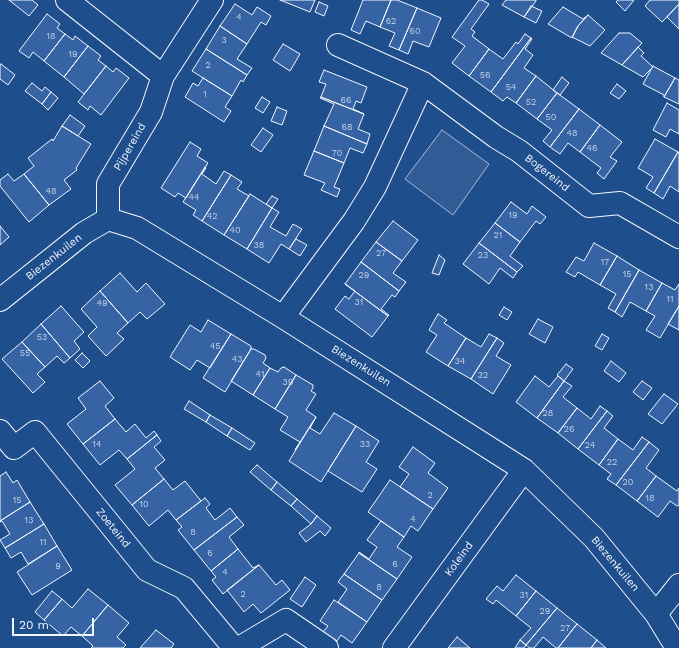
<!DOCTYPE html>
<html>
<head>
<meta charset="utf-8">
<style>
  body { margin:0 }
  #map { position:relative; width:679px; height:648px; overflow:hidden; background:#1f4e8c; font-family:"Work Sans",sans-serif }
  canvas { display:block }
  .scale { position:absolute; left:12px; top:618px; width:82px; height:18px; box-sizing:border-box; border:2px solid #f2f6ff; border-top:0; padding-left:5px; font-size:12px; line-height:14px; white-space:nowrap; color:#f2f6ff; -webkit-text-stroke:3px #1f4e8c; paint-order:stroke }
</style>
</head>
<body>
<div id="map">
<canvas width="679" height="648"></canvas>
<div class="scale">20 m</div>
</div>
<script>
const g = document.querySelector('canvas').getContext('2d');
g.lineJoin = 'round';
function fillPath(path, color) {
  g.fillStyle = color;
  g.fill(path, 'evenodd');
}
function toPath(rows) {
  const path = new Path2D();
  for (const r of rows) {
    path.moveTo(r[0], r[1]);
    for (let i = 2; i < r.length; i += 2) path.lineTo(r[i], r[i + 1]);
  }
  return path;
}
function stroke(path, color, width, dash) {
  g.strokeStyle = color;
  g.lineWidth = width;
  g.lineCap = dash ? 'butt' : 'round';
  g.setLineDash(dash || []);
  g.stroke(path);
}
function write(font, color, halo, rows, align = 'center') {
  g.font = font + ' "Work Sans",sans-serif';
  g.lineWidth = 3;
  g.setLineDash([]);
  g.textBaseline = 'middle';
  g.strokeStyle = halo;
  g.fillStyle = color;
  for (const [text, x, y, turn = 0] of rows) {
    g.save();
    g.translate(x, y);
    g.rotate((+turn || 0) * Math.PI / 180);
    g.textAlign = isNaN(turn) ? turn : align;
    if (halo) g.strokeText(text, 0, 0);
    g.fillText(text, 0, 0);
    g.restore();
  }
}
const built = toPath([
  [442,130,489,164,453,215,405,179,442,130]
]);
const building = toPath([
  [9,0,32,0,38,5,29,16,9,0],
  [280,0,315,0,310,12,280,0],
  [363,0,391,0,380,27,366,21,360,34,351,30,363,0],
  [391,0,397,0,417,8,399,50,389,46,395,33,380,27,391,0],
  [479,0,482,0,489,4,471,29,475,32,472,36,489,49,469,76,452,63,465,46,452,37,479,0],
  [506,0,536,0,536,1,524,17,502,5,506,0],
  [618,0,634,0,625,11,616,2,618,0],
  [650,0,679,0,679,4,662,22,645,6,650,0],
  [319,2,328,6,324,16,315,12,319,2],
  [235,4,252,15,257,7,271,16,266,25,261,22,247,44,220,26,235,4],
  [679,4,679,29,667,17,679,4],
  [531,6,542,11,536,23,524,17,531,6],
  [563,7,583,19,588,15,578,26,572,38,548,24,563,7],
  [417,8,441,18,429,47,413,41,408,54,399,50,417,8],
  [47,14,60,24,57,28,65,34,44,61,33,52,29,58,19,51,47,14],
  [588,15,605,30,590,46,572,37,578,26,588,15],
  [220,26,247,44,237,59,252,68,247,75,206,49,220,26],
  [619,33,630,33,642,43,622,65,601,53,619,33],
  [65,34,73,40,75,36,88,46,64,77,44,61,65,34],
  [525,34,531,38,491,92,469,76,489,49,503,59,516,42,518,44,525,34],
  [531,38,532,39,525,49,533,55,524,68,536,76,516,103,507,97,503,101,491,92,531,38],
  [283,44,300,54,290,71,273,60,283,44],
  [88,46,101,56,98,60,106,66,84,94,64,77,88,46],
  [638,47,644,53,641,56,653,67,643,77,622,65,638,47],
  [206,49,247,75,243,82,241,80,232,96,192,71,206,49],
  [1,64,15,75,8,85,0,79,0,66,1,64],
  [106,66,113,72,116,68,129,78,101,115,90,106,88,110,78,102,106,66],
  [653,66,675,78,664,97,664,95,643,84,653,66],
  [324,70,367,87,361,103,356,101,353,109,364,114,321,97,326,84,319,82,324,70],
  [536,76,557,93,537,119,516,103,536,76],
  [562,77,569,83,560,95,553,90,562,77],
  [203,78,232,96,225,107,231,111,224,122,185,97,193,83,198,86,203,78],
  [675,78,679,80,679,104,664,97,675,78],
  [32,83,42,91,45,87,51,92,42,104,25,91,32,83],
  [617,84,626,91,619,99,610,93,617,84],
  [51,92,58,98,48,110,42,104,51,92],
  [557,93,579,109,550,147,543,141,552,130,537,119,557,93],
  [262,97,270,102,263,113,255,108,262,97],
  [321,97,364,114,358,129,370,134,367,144,324,126,334,104,320,98,321,97],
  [667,103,679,110,679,134,670,129,666,137,653,130,667,103],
  [277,107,287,111,282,125,271,121,277,107],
  [579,109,600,125,580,152,568,143,560,154,550,147,579,109],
  [70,115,85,126,78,136,62,126,70,115],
  [600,125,622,142,610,157,617,161,604,179,597,173,601,168,580,152,600,125],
  [62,126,91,144,76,168,77,170,64,180,71,189,49,205,24,174,34,166,28,158,52,139,53,141,62,126],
  [324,126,367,144,363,153,350,148,344,163,314,151,324,126],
  [263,128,273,135,261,152,251,145,263,128],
  [655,139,678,152,654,193,646,188,653,177,638,168,655,139],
  [190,142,201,149,197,156,208,163,186,198,178,193,175,197,161,188,190,142],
  [314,151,344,163,334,187,340,189,337,197,321,190,325,183,304,175,314,151],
  [678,152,679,153,679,192,670,186,663,199,654,193,678,152],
  [205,167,206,168,202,174,216,184,224,171,231,175,202,221,193,215,196,210,183,202,205,167],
  [8,174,14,181,24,174,49,205,29,222,0,186,0,180,8,174],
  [231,175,242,182,237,189,249,196,224,235,202,221,231,175],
  [250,194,272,208,247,249,224,235,250,194],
  [272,196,278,199,272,208,266,204,272,196],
  [511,202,527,214,532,206,546,217,540,224,536,221,520,242,495,223,511,202],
  [272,208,279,212,270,227,286,236,293,224,302,229,289,249,281,244,269,263,247,249,272,208],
  [393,221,418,240,402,261,376,242,393,221],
  [495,223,520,242,510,256,523,266,517,272,479,243,495,223],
  [0,226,9,237,0,245,0,226],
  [296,239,307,245,300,256,289,249,296,239],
  [376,242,402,261,393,273,406,282,399,291,361,262,376,242],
  [479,243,517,272,513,278,500,268,489,284,463,264,479,243],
  [594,243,617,256,600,285,578,272,575,277,566,272,576,257,584,261,594,243],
  [439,255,445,260,439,275,432,273,439,255],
  [617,256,639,270,615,312,608,308,616,294,600,285,617,256],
  [361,262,399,291,395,297,392,295,381,309,389,315,388,316,345,284,361,262],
  [639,270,662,283,646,311,630,302,622,317,615,312,639,270],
  [120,273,137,292,146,283,165,304,147,319,140,312,128,323,100,291,120,273],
  [662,283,675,290,679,284,679,306,660,338,646,330,655,316,646,311,662,283],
  [345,284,388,316,372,337,335,309,345,296,349,299,355,291,345,284],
  [100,291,128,323,117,333,124,339,106,356,88,336,97,327,81,309,100,291],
  [61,306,84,332,74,341,80,349,70,358,41,324,61,306],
  [679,306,679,330,668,324,679,306],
  [504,307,512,312,507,320,499,315,504,307],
  [438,314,447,320,444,323,466,338,448,366,426,352,437,335,429,330,438,314],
  [538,319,553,327,545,343,529,334,538,319],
  [208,320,231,334,210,368,197,360,190,370,170,357,190,325,201,332,208,320],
  [41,324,70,358,64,363,57,356,45,367,22,342,41,324],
  [231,334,251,346,251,349,225,392,203,378,231,334],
  [489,334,497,338,471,379,448,366,466,338,481,347,489,334],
  [602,334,609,338,602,350,595,346,602,334],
  [497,338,504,343,496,356,511,365,493,394,471,379,497,338],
  [22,342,45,367,37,374,45,382,33,393,2,359,22,342],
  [251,349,254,349,265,355,266,358,263,363,270,368,253,395,231,381,251,349],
  [82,353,90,361,83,368,75,360,82,353],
  [611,361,626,373,619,382,604,371,611,361],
  [566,364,573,369,564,381,557,375,566,364],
  [284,367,296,375,275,409,253,395,270,368,278,372,281,368,284,367],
  [296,375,313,385,313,388,311,391,316,394,306,410,316,417,295,450,300,442,280,430,288,417,275,409,296,375],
  [535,376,549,387,558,376,564,381,537,418,516,402,535,376],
  [100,381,114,398,105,406,115,419,83,444,67,424,86,409,78,398,100,381],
  [564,381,572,386,563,397,577,408,558,433,537,418,564,381],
  [642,381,652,388,643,400,633,392,642,381],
  [664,394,678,404,662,424,648,414,664,394],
  [189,401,210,415,206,422,184,409,189,401],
  [600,406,607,411,578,449,558,433,577,408,591,419,600,406],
  [607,411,613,416,604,428,618,439,599,465,578,449,607,411],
  [334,413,356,426,321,482,289,461,316,417,310,428,320,434,334,413],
  [210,415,232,428,227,436,206,422,210,415],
  [115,419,126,432,135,424,146,438,154,431,157,435,127,459,119,450,100,465,83,444,115,419],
  [356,426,379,441,366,462,377,469,362,492,328,471,356,426],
  [232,428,255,443,250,450,227,436,232,428],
  [157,435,161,441,154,447,165,460,155,468,164,479,132,505,115,485,135,469,127,459,157,435],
  [642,437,649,442,616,485,607,479,611,474,599,465,618,439,633,450,642,437],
  [649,442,659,450,646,468,656,476,637,501,616,485,649,442],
  [413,447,435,463,428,473,448,488,433,509,400,487,409,474,399,467,413,447],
  [257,465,277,482,271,490,250,472,257,465],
  [6,472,13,483,17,480,30,502,0,521,0,476,6,472],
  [656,476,677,491,679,488,679,505,677,506,670,501,658,517,637,501,656,476],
  [164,479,173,490,185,481,201,501,176,520,168,510,149,526,132,505,164,479],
  [390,480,433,509,418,531,411,526,404,537,368,512,390,480],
  [277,482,297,499,291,506,271,490,277,482],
  [205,498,210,504,206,508,215,520,230,508,237,517,194,550,178,530,182,527,176,520,205,498],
  [297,499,317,516,311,524,291,506,297,499],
  [30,502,44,524,5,548,0,540,10,534,2,521,0,522,0,521,30,502],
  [317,516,331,528,325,536,320,531,306,542,299,533,311,524,317,516],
  [237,517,244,525,229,537,238,549,211,571,194,550,237,517],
  [381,521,404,537,397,547,412,557,397,579,359,553,359,552,369,559,377,547,367,540,381,521],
  [44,524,57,546,28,564,21,552,11,558,5,548,44,524],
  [57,546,72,570,32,595,17,572,57,546],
  [238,549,253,568,259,565,223,594,212,580,216,577,211,571,238,549],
  [359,553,397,579,382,600,344,574,359,553],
  [259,565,276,585,282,580,290,590,261,613,253,604,244,612,227,590,259,565],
  [344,574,382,600,367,622,338,602,347,589,338,582,344,574],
  [516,575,536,591,516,616,496,600,493,604,486,599,497,586,503,591,516,575],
  [305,577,316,585,302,607,290,599,305,577],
  [88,589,108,605,82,636,71,627,63,636,44,620,62,599,72,608,88,589],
  [52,591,62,599,44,620,35,612,52,591],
  [536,591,557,608,526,645,520,640,531,628,516,616,536,591],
  [334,600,367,622,352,643,341,635,337,641,323,632,328,626,320,621,334,600],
  [108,605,129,623,117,637,126,645,123,648,91,648,93,646,82,636,108,605],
  [557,608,577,624,558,648,556,648,543,637,534,648,530,648,526,645,557,608],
  [577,624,597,640,591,648,558,648,577,624],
  [156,630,174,644,171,648,140,648,156,630],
  [457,637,470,648,448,648,457,637],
  [520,640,526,645,524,648,515,648,520,640],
  [597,640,606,648,591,648,597,640]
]);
const minor = toPath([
  [67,0,163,76,151,112,108,184,108,219],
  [338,45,423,83,496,137,519,151,589,206,620,203,679,237],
  [163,76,212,0],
  [0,300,84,233,108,219,137,228,283,317,524,470,594,538,656,614,677,648],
  [283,317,354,221,375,187,423,83],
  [0,431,14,448,35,432,147,570,184,588,234,648],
  [656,614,679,585],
  [239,648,286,620,327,648],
  [394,648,524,470]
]);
const numberNames = [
  ["4",239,17],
  ["62",391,21],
  ["60",415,31],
  ["18",51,36],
  ["3",224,40],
  ["19",73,54],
  ["2",208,65],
  ["56",485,75],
  ["54",511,87],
  ["1",205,94],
  ["66",346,100],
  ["52",531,102],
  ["50",551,117],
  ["68",347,127],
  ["48",572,133],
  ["46",592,148],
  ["70",337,153],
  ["48",51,191],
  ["44",194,197],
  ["19",513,215],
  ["42",212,216],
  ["40",235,230],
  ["21",498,235],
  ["38",259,245],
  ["27",381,253],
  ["23",483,255],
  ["17",605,262],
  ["15",627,274],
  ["29",364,275],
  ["13",649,287],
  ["11",670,299],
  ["31",359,302],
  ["49",102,303],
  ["53",42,337],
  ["45",215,346],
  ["55",25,353],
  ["43",237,359],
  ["34",460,361],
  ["41",260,374],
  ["32",483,375],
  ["39",288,382],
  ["28",548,413],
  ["26",569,429],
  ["14",97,444],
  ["33",365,444],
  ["24",590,445],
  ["22",612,462],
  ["20",628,482],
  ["2",430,495],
  ["18",650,498],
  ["15",17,500],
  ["10",144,504],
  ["4",413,519],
  ["13",29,520],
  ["8",193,532],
  ["11",43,542],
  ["6",210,553],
  ["6",395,564],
  ["9",58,566],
  ["4",225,572],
  ["8",379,587],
  ["2",243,594],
  ["31",524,595],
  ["29",545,611],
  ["27",565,628]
];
const streetNames = [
  ["Pijpereind",130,147,-60],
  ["Bogereind",547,173,38],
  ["Biezenkuilen",54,257,-38],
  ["Biezenkuilen",361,366,32],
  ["Zoeteind",113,528,51],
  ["Koleind",459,559,-54],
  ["Biezenkuilen",615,564,50]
];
fillPath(built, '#305b95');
stroke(built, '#a8bbd7', 1);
fillPath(building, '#3563a3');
stroke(building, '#f2f6ff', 1);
stroke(minor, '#f2f6ff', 24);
stroke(minor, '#1f4e8c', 22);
write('9px', '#c3d1e8', null, numberNames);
write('11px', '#f2f6ff', '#1f4e8c', streetNames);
</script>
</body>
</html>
